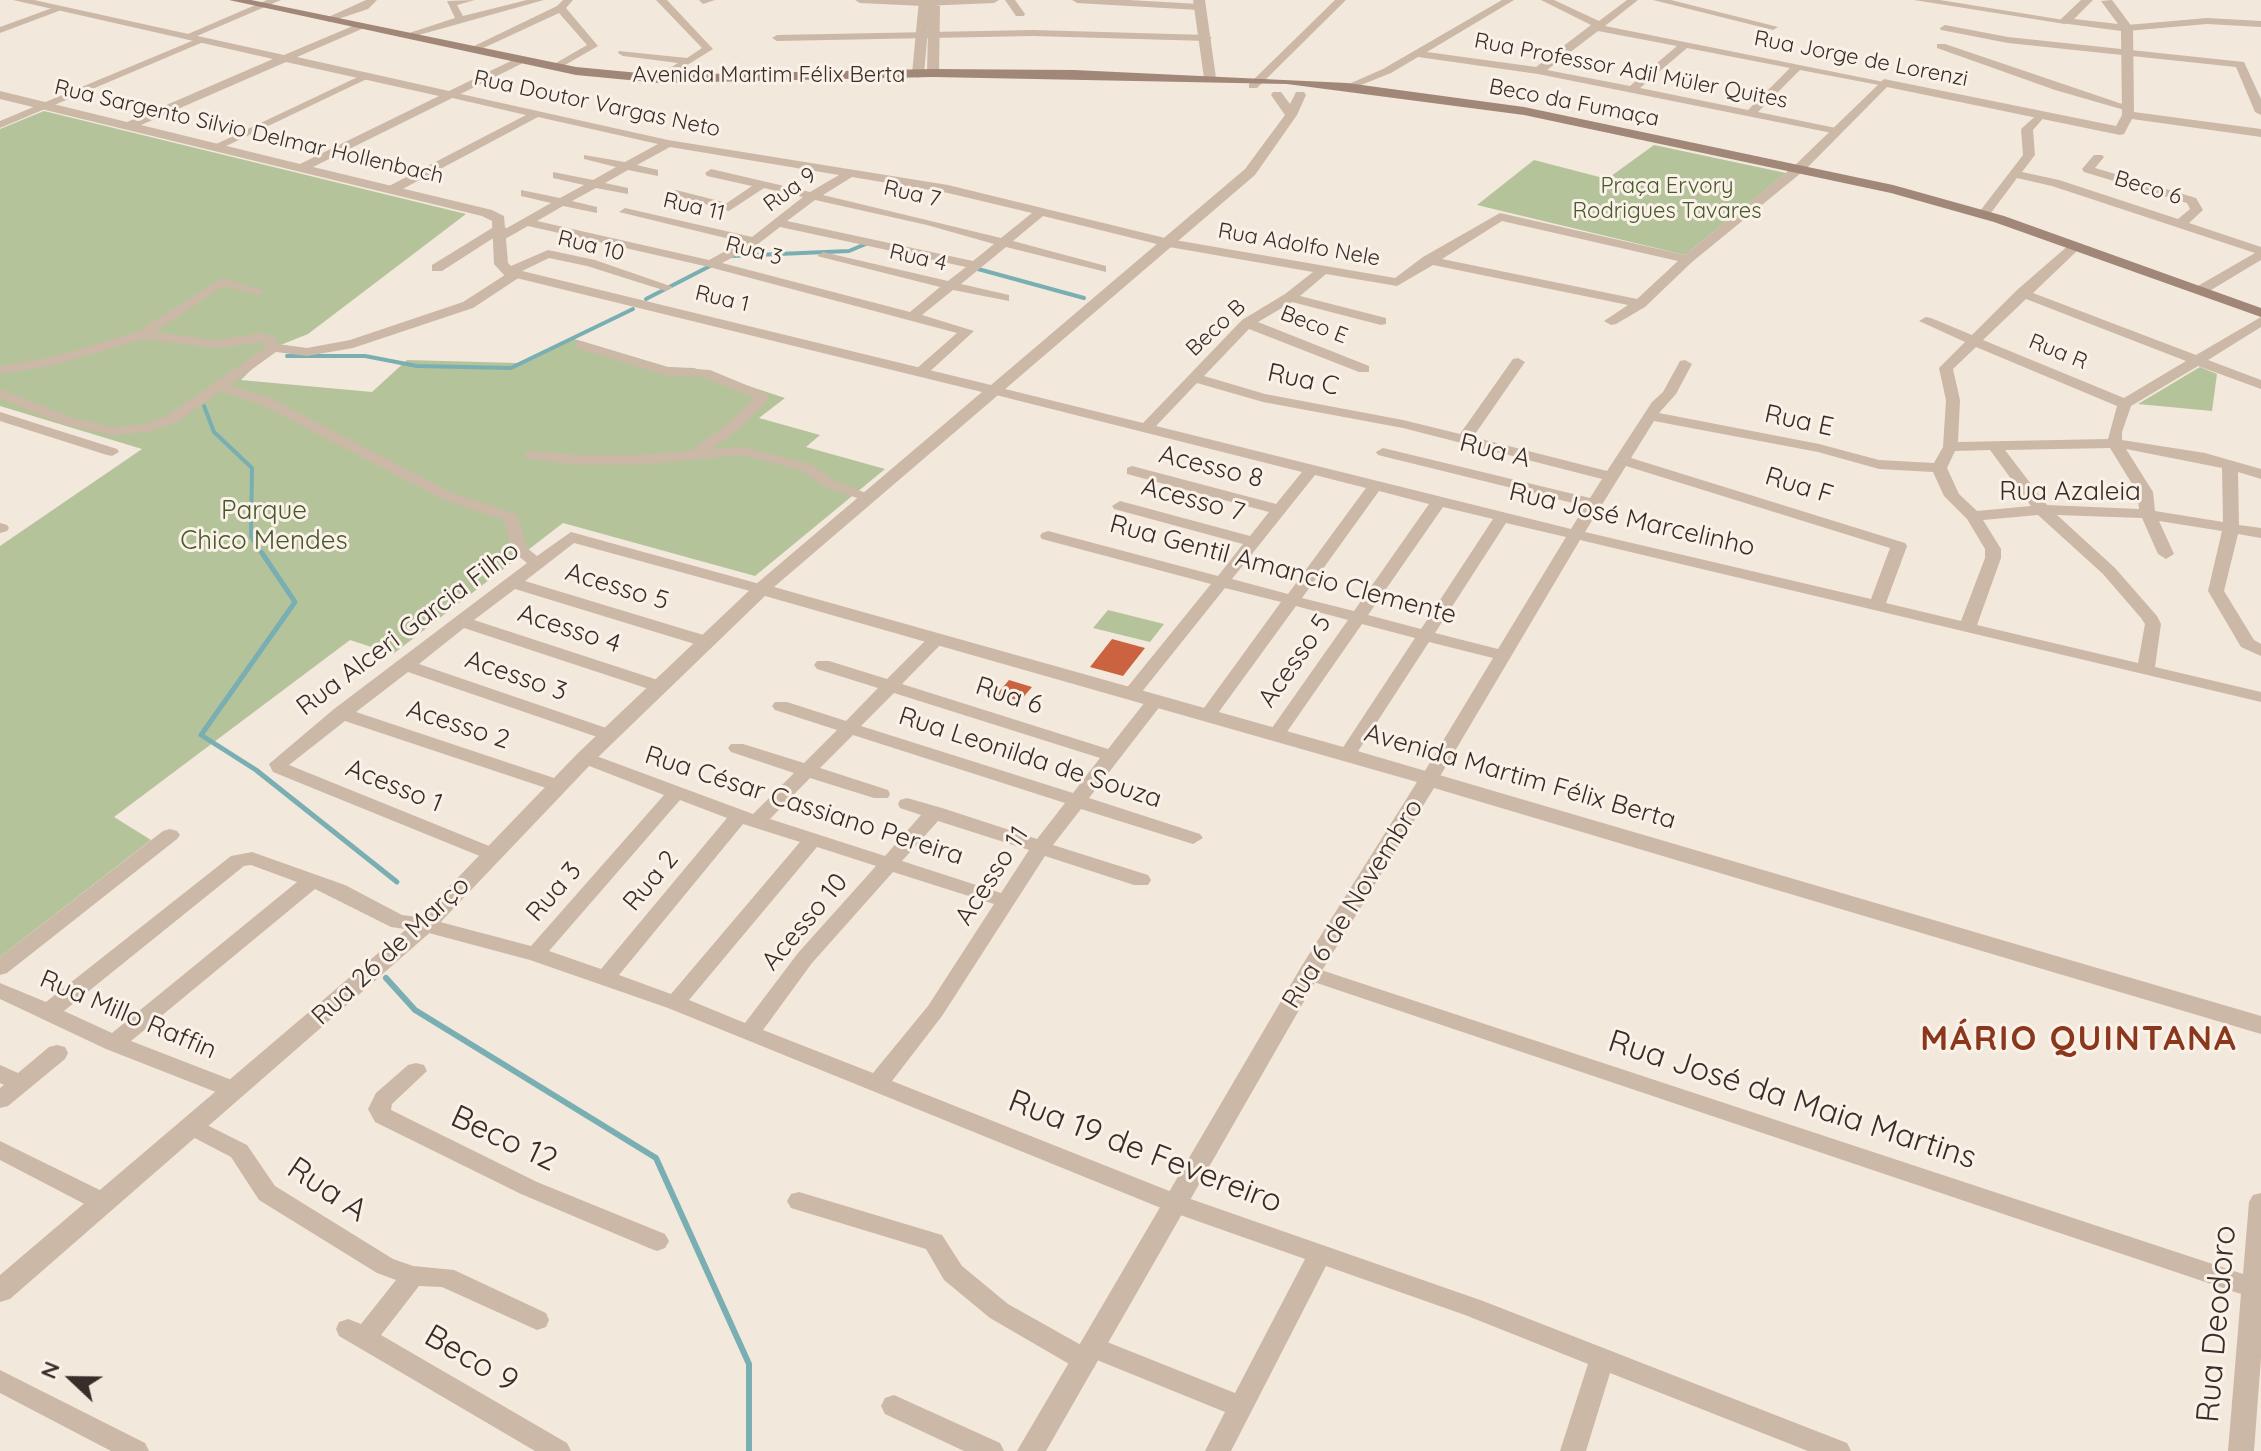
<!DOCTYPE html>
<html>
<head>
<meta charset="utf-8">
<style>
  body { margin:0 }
  #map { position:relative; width:2261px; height:1451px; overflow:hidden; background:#f3e8dc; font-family:Quicksand,sans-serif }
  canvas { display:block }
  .north { position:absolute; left:32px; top:1339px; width:80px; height:80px; -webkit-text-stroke:6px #faf2e8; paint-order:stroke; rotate:292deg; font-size:22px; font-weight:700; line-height:32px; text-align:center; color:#382d28 }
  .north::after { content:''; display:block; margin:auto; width:28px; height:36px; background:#382d28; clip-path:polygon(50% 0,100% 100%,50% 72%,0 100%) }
</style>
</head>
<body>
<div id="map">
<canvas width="2261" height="1451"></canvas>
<div class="north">N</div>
</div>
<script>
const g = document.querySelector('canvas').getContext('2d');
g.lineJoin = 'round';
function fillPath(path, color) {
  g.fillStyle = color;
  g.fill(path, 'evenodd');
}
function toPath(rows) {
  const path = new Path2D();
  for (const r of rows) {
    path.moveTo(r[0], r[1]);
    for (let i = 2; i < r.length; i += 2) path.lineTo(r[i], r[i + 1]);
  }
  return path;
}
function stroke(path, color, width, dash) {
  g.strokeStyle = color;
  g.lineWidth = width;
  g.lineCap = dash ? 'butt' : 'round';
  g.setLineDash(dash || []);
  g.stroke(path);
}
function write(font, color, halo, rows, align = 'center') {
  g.font = font + ' Quicksand,sans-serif';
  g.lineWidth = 6;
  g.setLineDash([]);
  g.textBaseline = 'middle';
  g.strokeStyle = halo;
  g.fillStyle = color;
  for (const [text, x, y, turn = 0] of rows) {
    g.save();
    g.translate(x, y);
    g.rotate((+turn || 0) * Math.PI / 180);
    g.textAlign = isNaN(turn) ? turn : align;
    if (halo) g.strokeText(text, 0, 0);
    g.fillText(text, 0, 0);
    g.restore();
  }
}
const green = toPath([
  [44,111,466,214,308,334,273,348,241,380,372,392,407,360,517,363,571,338,668,367,694,368,785,398,759,418,820,435,806,447,885,469,755,576,563,523,393,654,350,640,114,817,151,840,0,957,0,546,142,449,0,406,0,129],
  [1654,145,1786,173,1685,255,1477,205,1534,160,1607,179],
  [2200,367,2217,374,2212,411,2138,404],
  [1108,610,1164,624,1150,642,1093,628]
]);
const streamFar3 = toPath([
  [864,245,868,243]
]);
const streamFar2 = toPath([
  [732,256,849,251,868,243],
  [978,269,1084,298],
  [646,299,712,265],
  [287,356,365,356,417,366,511,368,633,309],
  [204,406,214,432,252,468,251,537,263,555]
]);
const streamFar1 = toPath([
  [262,553,295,602,201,735,256,770,397,882]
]);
const stream = toPath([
  [386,978,415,1010,656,1158,749,1364,749,1451]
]);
const building = toPath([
  [1112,639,1145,648,1123,676,1090,667],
  [1009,680,1032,687,1020,701,997,694]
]);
const minor = toPath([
  [267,0,281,0,190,39,181,37,267,0],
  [366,0,377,0,368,9,329,22,324,19,366,0],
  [475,0,457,5,463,16,527,0,544,0,408,38,403,35,455,18,447,1,475,0],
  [563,0,573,0,566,8,598,46,558,69,549,67,587,45,559,13,477,51,468,49,557,6,563,0],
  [656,0,667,0,713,49,660,82,655,79,656,77,678,63,623,56,618,53,619,51,687,58,702,48,656,0],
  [699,0,715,0,703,4,699,0],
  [855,0,999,0,994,3,923,6,860,3,855,0],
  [1005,0,1015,0,1025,14,1024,16,1016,16,1005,0],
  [1072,0,1129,0,1199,4,1204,7,1199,10,1077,3,1072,0],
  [1335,0,1346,0,1257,88,1249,88,1249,84,1335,0],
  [1502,0,1514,0,1427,52,1536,67,1591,25,1541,0,1554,0,1599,21,1627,0,1638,0,1605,26,1889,83,1884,86,1800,70,1758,112,1841,129,1841,133,1837,134,1538,74,1418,57,1391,73,1351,89,1342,87,1383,69,1502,0],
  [1598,31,1677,46,1630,86,1547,70,1598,31],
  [1687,48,1790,68,1748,110,1640,88,1687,48],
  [1653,0,1671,0,1778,27,1773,30,1653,0],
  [1914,0,1940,0,2070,21,2065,24,1914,0],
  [55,7,64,9,0,33,0,27,55,7],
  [2207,18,2261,21,2261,27,2207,24,2127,31,2122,28,2127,25,2207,18],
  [1945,25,2008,37,2244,62,2261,99,2261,115,2255,112,2236,67,2008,43,1941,30,1940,28,1945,25],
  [1033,30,1207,35,1212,38,1207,41,1033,36,777,41,772,38,777,35,1033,30],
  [199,38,208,40,0,128,0,121,199,38],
  [1937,44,1945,44,2134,108,2128,111,2055,90,1937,48,1937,44],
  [364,74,373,76,222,148,212,146,364,74],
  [452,92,668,140,948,185,1169,239,1395,278,1423,257,1500,213,1685,255,1793,167,1801,167,1801,173,1692,262,1645,307,1616,324,1611,325,1604,321,1628,305,1433,265,1397,286,1326,274,1300,296,1386,318,1386,324,1381,325,1292,302,1258,322,1369,366,1369,372,1359,372,1249,329,1204,376,1265,394,1403,420,1460,434,1513,359,1518,358,1525,362,1473,437,1607,471,1652,402,1663,392,1680,361,1685,360,1692,364,1676,394,1659,413,1819,444,1879,460,1934,463,1943,447,1946,400,1939,368,1965,342,1919,321,1926,317,1931,318,1972,335,2017,290,2070,244,2078,244,2078,250,2033,293,2196,355,2261,317,2261,327,2208,360,2261,380,2261,389,2198,366,2131,406,2122,432,2122,440,2205,453,2261,469,2261,479,2238,472,2239,525,2261,528,2261,538,2238,534,2224,591,2254,640,2261,644,2261,656,2241,647,2208,591,2222,531,2159,521,2174,554,2166,559,2158,554,2142,518,2057,515,2115,568,2157,616,2161,624,2155,667,2261,692,2261,702,1580,540,1436,783,1429,785,1420,779,1493,658,1429,642,1353,759,1341,759,1338,755,1415,638,1362,624,1282,739,1270,739,1267,735,1348,620,1296,606,1213,720,1201,720,1198,716,1201,712,1281,602,1225,588,1137,698,1125,698,1122,694,1125,690,1211,584,1042,539,1040,536,1042,533,1048,531,1218,576,1243,544,1114,509,1112,506,1120,501,1250,536,1269,512,1127,474,1127,468,1132,466,1276,504,1302,472,988,393,986,390,993,386,1143,423,1242,320,1285,294,1313,272,1169,247,1043,216,1013,241,1106,266,1106,272,1006,247,961,284,1009,295,1009,301,953,290,922,315,974,331,926,375,921,376,914,372,916,369,957,333,709,267,528,226,505,239,495,237,442,271,432,271,432,265,497,225,507,228,551,203,521,196,521,190,560,198,584,185,553,178,553,172,593,180,616,167,584,159,584,155,625,162,658,144,538,117,397,192,389,192,389,186,526,115,448,97,448,93,452,92],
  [670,147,839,175,810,192,711,169,705,173,707,176,752,186,727,203,676,190,670,194,729,211,764,188,803,197,752,237,625,208,619,212,742,242,709,260,537,221,563,206,597,213,597,207,572,201,596,188,628,194,628,188,605,183,628,170,658,176,658,170,637,165,670,147],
  [852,177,948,193,1032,213,1001,238,823,195,852,177],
  [815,200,927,225,994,244,973,261,787,221,815,200],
  [1502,221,1678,261,1637,299,1442,259,1502,221],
  [780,227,966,267,948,281,823,252,817,256,940,287,910,312,722,263,758,244,780,227],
  [2026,299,2186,361,2124,398,1983,340,2026,299],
  [1976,347,2117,406,2108,439,1958,442,1960,400,1953,369,1976,347],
  [1197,383,1263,402,1403,428,1602,479,1590,498,1383,448,1376,452,1378,455,1585,506,1571,529,1156,426,1197,383],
  [1654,421,1818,452,1879,469,1933,472,1944,496,1967,519,1985,549,1985,558,1961,621,1886,603,1907,546,1905,543,1631,458,1654,421],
  [2110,448,2137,492,2139,509,2047,505,2005,450,2110,448],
  [2126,449,2222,468,2223,522,2155,511,2153,492,2126,449],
  [1990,450,2031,506,1977,511,1959,494,1947,468,1955,451,1990,450],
  [1626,466,1890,548,1871,599,1585,532,1626,466],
  [1315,475,1366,488,1288,594,1232,579,1315,475],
  [1379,491,1429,504,1354,611,1302,598,1379,491],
  [1443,507,1493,519,1421,629,1368,615,1443,507],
  [2038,515,2103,574,2141,618,2145,624,2138,663,1977,625,2001,558,2001,549,1983,520,2038,515],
  [1506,523,1566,537,1498,649,1435,633,1506,523],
  [2040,112,2046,115,2033,130,2035,155,2022,172,2059,180,2178,219,2190,209,2187,203,2084,172,2082,169,2094,155,2102,155,2104,157,2095,168,2196,198,2203,210,2189,223,2261,247,2261,260,2206,293,2196,293,2196,287,2255,253,2052,186,2017,178,1988,217,1980,217,1980,211,2023,155,2021,129,2040,112],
  [548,250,595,260,673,287,666,291,587,266,549,258,520,272,520,277,473,308,353,348,307,356,276,352,230,385,272,399,452,493,517,514,527,548,537,556,571,532,767,586,769,589,761,594,574,543,525,581,710,637,713,641,710,645,698,645,515,589,474,620,664,682,667,686,664,690,652,690,464,628,419,664,615,731,618,735,615,739,603,739,408,672,356,712,566,782,568,786,566,790,552,790,345,721,289,765,499,850,502,855,499,860,492,861,273,772,269,764,334,709,527,563,511,550,504,520,442,499,262,405,221,391,177,422,148,432,112,435,64,425,0,398,0,389,73,418,112,427,146,424,167,416,266,347,263,342,217,348,143,339,55,365,0,374,0,366,53,357,137,332,222,278,265,291,258,295,224,286,155,332,217,340,261,333,274,336,278,344,307,348,350,340,463,302,505,275,504,269,548,250],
  [581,341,666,367,710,370,768,394,768,400,739,429,711,449,742,447,810,464,835,481,876,497,868,502,863,500,825,487,800,470,742,455,638,465,576,465,525,458,525,452,530,451,576,455,638,455,690,451,729,423,754,398,703,377,665,375,576,348,576,342,581,341],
  [0,412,117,449,119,452,112,456,107,455,0,421,0,412],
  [0,523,7,525,9,528,7,531,0,533,0,523],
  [937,634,946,639,902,684,1108,749,1149,697,1161,697,1164,701,1161,705,1089,798,1200,834,1203,838,1193,844,1081,809,1053,845,1148,875,1151,880,1148,885,1134,885,1045,856,942,1016,892,1081,1182,1196,1483,1301,1847,1443,1851,1451,1808,1451,1610,1373,1586,1451,1560,1451,1588,1364,1465,1315,1326,1266,1231,1451,1205,1451,1225,1412,1097,1360,1094,1368,1085,1371,1076,1368,990,1318,944,1280,926,1249,791,1208,787,1201,791,1194,799,1192,942,1235,962,1266,1008,1304,1081,1345,1083,1339,1092,1336,1235,1393,1305,1259,1166,1210,668,1008,530,960,425,932,391,927,315,889,131,1041,242,1084,245,1090,242,1096,234,1098,226,1096,106,1049,0,999,0,983,46,1002,231,856,252,852,345,885,402,915,425,918,531,946,664,795,579,762,576,758,579,754,591,754,753,814,794,773,731,752,728,748,731,744,743,744,804,763,837,730,775,710,772,706,775,702,787,702,846,721,878,688,817,669,814,665,817,661,829,661,887,679,931,635,937,634],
  [894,693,1100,758,1073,793,861,726,894,693],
  [853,735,1065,803,1037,839,942,808,907,798,900,800,898,804,900,808,921,815,885,856,770,819,810,778,874,798,888,798,890,794,888,790,820,768,853,735],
  [680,800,727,818,601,969,549,951,680,800],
  [938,821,1029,850,1001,893,902,861,938,821],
  [743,824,800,842,671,994,619,975,743,824],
  [817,847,876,866,798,953,745,1023,689,1000,817,847],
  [251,865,297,882,112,1033,64,1011,244,866,251,865],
  [893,872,994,904,928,1006,873,1073,763,1030,812,963,893,872],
  [170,829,177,831,180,835,177,839,7,973,0,975,0,957,163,831,170,829],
  [1309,966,2243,1274,2249,1202,2253,1195,2261,1193,2261,1358,2254,1451,2228,1451,2241,1294,1302,978,1299,973,1302,968,1309,966],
  [57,1045,65,1047,68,1053,65,1059,8,1106,0,1108,0,1088,4,1085,0,1083,0,1065,18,1073,49,1047,57,1045],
  [416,1063,424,1065,427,1071,392,1104,391,1110,537,1182,665,1234,669,1241,665,1248,657,1251,649,1248,521,1194,375,1122,368,1109,376,1093,408,1065,416,1063],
  [193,1118,247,1145,275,1186,393,1259,413,1266,454,1270,546,1313,549,1320,546,1327,537,1330,442,1287,419,1286,381,1335,567,1443,571,1451,535,1451,339,1336,336,1329,339,1322,348,1319,361,1324,396,1280,377,1273,259,1200,231,1157,185,1133,182,1127,185,1121,193,1118],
  [0,1141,112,1196,116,1203,112,1210,104,1212,96,1210,0,1160,0,1141],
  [0,1370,145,1443,149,1451,111,1451,0,1393,0,1370],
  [894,1395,1000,1443,1004,1451,964,1451,885,1414,881,1406,885,1398,894,1395]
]);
const tertiary = toPath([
  [13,0,34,0,284,55,360,23,364,24,364,28,297,57,449,91,517,58,525,58,525,62,313,167,492,210,504,216,508,263,514,269,991,385,1245,169,1285,115,1271,95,1273,92,1281,92,1290,104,1296,92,1304,92,1306,95,1297,115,1255,175,774,587,1354,750,2261,1016,2261,1034,1434,788,1318,977,1046,1451,1017,1451,1301,967,1417,782,765,596,592,763,433,930,10,1299,0,1302,0,1275,417,920,578,753,755,585,982,392,504,275,494,264,492,221,482,216,0,99,0,91,127,122,273,59,13,0],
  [286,62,439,96,300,164,141,125,286,62],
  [919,0,931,0,930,4,940,6,939,73,933,77,927,73,928,29,924,74,918,78,912,74,919,0],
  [1193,0,1205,0,1216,78,1210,82,1204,78,1193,0],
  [2081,0,2093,0,2074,19,2118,24,2101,1,2112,0,2133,28,2134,112,2261,129,2261,137,2132,119,2124,134,2120,135,1887,87,1802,173,1790,170,1884,79,2116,126,2122,115,2121,31,2061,23,2061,19,2081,0]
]);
const secondary = toPath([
  [229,0,251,0,576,67,660,75,933,69,1074,70,1347,83,1524,107,1893,185,2004,216,2261,308,2261,317,1994,222,1891,193,1524,115,1287,84,933,77,660,83,576,75,229,0]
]);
const farStreetnames = [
  ["Rua Jorge de Lorenzi",1861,59,11],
  ["Rua Professor Adil Müler Quites",1631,71,11],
  ["Avenida Martim Félix Berta",769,75],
  ["Beco da Fumaça",1574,103,11],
  ["Rua Doutor Vargas Neto",597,104,12],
  ["Rua Sargento Silvio Delmar Hollenbach",249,132,13],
  ["Beco 6",2148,188,17],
  ["Rua 9",790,190,-36],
  ["Rua 7",912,194,13],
  ["Rua 11",694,207,13],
  ["Rua Adolfo Nele",1299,245,10],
  ["Rua 10",591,246,14],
  ["Rua 3",754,251,15],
  ["Rua 4",918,258,13],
  ["Rua 1",722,299,13],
  ["Beco E",1314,325,21],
  ["Beco B",1216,328,-43],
  ["Rua R",2058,352,22]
];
const farParknames = [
  ["Praça Ervory",1667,186],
  ["Rodrigues Tavares",1667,211]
];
const streetNames = [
  ["Rua C",1303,380,12],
  ["Rua E",1799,421,12],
  ["Rua A",1495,451,14],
  ["Acesso 8",1211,467,14],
  ["Rua F",1799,486,17],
  ["Rua Azaleia",2070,492],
  ["Acesso 7",1193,500,15],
  ["Rua José Marcelinho",1632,520,13],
  ["Rua Gentil Amancio Clemente",1283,570,15],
  ["Acesso 5",617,587,17],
  ["Rua Alceri Garcia Filho",408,629,-37],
  ["Acesso 4",569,629,18],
  ["Acesso 5",1295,661,-55],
  ["Acesso 3",516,676,19],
  ["Rua 6",1009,696,18],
  ["Acesso 2",458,725,18],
  ["Rua Leonilda de Souza",1030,758,18],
  ["Avenida Martim Félix Berta",1520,777,16],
  ["Acesso 1",394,786,22],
  ["Rua César Cassiano Pereira",804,806,18],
  ["Acesso 11",992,876,-57],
  ["Rua 2",651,881,-50],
  ["Rua 3",554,892,-49],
  ["Rua 6 de Novembro",1353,904,-58],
  ["Acesso 10",805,922,-50],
  ["Rua 26 de Março",391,951,-43],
  ["Rua Millo Raffin",128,1015,23]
];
const parkNames = [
  ["Parque",264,511],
  ["Chico Mendes",264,541]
];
const nearStreetnames = [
  ["Rua José da Maia Martins",1792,1100,18],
  ["Beco 12",504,1139,25],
  ["Rua 19 de Fevereiro",1145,1152,21],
  ["Rua A",327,1190,34],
  ["Rua Deodoro",2217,1324,-85],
  ["Beco 9",471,1359,30]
];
const districtNames = [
  ["MÁRIO QUINTANA",2079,1040]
];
fillPath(green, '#b5c39b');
stroke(streamFar3, '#79afb2', 3);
stroke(streamFar2, '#79afb2', 4);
stroke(streamFar1, '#79afb2', 5);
stroke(stream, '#79afb2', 6);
fillPath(building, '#cb6341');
fillPath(minor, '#ccb8a7');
fillPath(tertiary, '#ccb8a7');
fillPath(secondary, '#a08778');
write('22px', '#382d28', '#faf2e8', farStreetnames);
write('22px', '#47582a', '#faf2e8', farParknames);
write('26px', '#382d28', '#faf2e8', streetNames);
write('26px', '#47582a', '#faf2e8', parkNames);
write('32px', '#382d28', '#faf2e8', nearStreetnames);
g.letterSpacing = '2px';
write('bold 34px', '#8b371d', '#faf2e8', districtNames);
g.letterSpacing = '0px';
</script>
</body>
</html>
